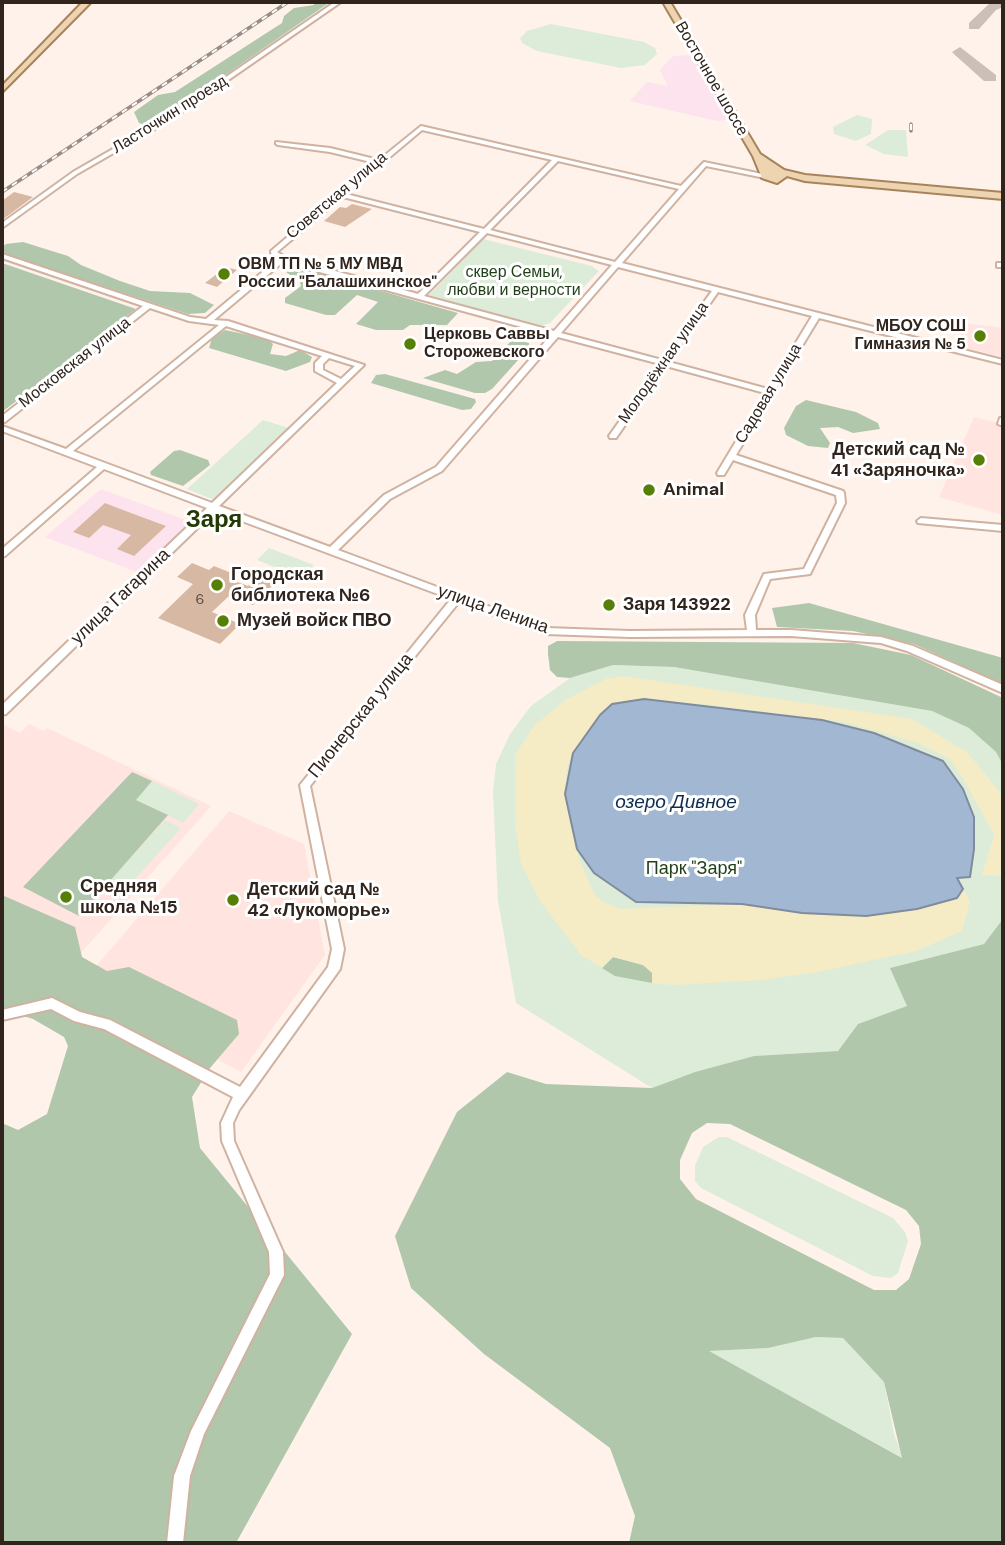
<!DOCTYPE html>
<html>
<head>
<meta charset="utf-8">
<style>
  body { margin:0 }
  #map { position:relative; width:1005px; height:1545px; overflow:hidden; background:#fff2eb; font-family:"DM Sans",sans-serif }
  canvas { display:block }
  .frame { position:absolute; inset:0; border:4px solid #30241d; pointer-events:none }
</style>
</head>
<body>
<div id="map">
<canvas width="1005" height="1545"></canvas>
<div class="frame"></div>
</div>
<script>
const g = document.querySelector('canvas').getContext('2d');
g.lineJoin = 'round';
function fillPath(path, color) {
  g.fillStyle = color;
  g.fill(path, 'evenodd');
}
function toPath(rows) {
  const path = new Path2D();
  for (const r of rows) {
    path.moveTo(r[0], r[1]);
    for (let i = 2; i < r.length; i += 2) path.lineTo(r[i], r[i + 1]);
  }
  return path;
}
function stroke(path, color, width, dash) {
  g.strokeStyle = color;
  g.lineWidth = width;
  g.lineCap = dash ? 'butt' : 'round';
  g.setLineDash(dash || []);
  g.stroke(path);
}
function write(font, color, halo, rows, align = 'center') {
  g.font = font + ' "DM Sans",sans-serif';
  g.lineWidth = 6;
  g.setLineDash([]);
  g.textBaseline = 'middle';
  g.strokeStyle = halo;
  g.fillStyle = color;
  for (const [text, x, y, turn = 0] of rows) {
    g.save();
    g.translate(x, y);
    g.rotate((+turn || 0) * Math.PI / 180);
    g.textAlign = isNaN(turn) ? turn : align;
    if (halo) g.strokeText(text, 0, 0);
    g.fillText(text, 0, 0);
    g.restore();
  }
}
const commercial = toPath([
  [691,55,728,120,717,121,630,101,647,82,668,86,660,70,673,56],
  [101,489,191,522,137,572,45,537]
]);
const education = toPath([
  [964,323,1003,328,1003,357,953,345],
  [974,417,1003,424,1003,515,939,497],
  [2,724,20,733,29,724,43,731,47,728,211,806,50,988,2,989],
  [229,811,304,844,325,955,241,1072,80,985]
]);
const green = toPath([
  [551,24,644,42,655,48,657,54,645,65,621,68,537,51,522,43,520,38,527,31],
  [857,115,872,119,871,134,856,141,834,134,833,127],
  [888,130,906,130,908,157,884,154,865,145],
  [483,239,592,266,599,271,550,323,538,327,429,295],
  [263,420,289,428,214,500,187,489],
  [269,548,314,565,302,578,257,560],
  [613,665,674,667,932,711,969,728,996,752,1003,765,1001,923,984,944,891,968,908,1006,858,1024,838,1051,754,1056,695,1072,652,1088,516,1003,498,901,493,792,496,764,510,734,531,706,570,678],
  [152,781,199,804,183,823,135,799],
  [165,820,181,828,127,888,111,879],
  [719,1137,727,1137,893,1218,905,1232,908,1241,898,1273,891,1278,873,1276,701,1188,695,1181,695,1166,703,1147],
  [816,1337,843,1338,884,1382,894,1434,903,1458,708,1351,768,1348]
]);
const forest = toPath([
  [314,2,330,2,158,122,147,126,139,123,134,112,158,95,175,92,282,23,284,16,294,8,314,5],
  [23,242,68,256,81,265,120,281,150,291,190,293,214,305,205,313,188,314,2,253,2,247,6,244],
  [2,263,136,309,2,412],
  [298,267,423,303,458,313,447,325,410,325,403,330,376,330,356,324,378,302,357,295,335,315,326,315,285,303,285,298,301,286,300,282,286,272],
  [225,330,268,339,273,344,270,354,286,356,300,350,312,357,310,362,286,371,209,348,212,338],
  [513,339,529,343,529,348,492,389,485,393,475,393,423,378,445,370,457,374,476,362,492,361],
  [385,374,475,399,476,402,471,409,462,410,371,383,376,375],
  [806,400,856,412,878,423,880,429,853,433,838,427,820,428,830,443,828,448,808,446,786,435,784,428,796,406],
  [180,450,208,460,210,465,183,486,151,475,150,472,174,451],
  [809,603,1003,658,1003,684,914,644,853,631,777,627,772,608],
  [557,641,853,643,911,655,1003,698,1003,765,996,752,969,728,932,711,674,667,613,665,570,678,557,677,550,670,548,654,548,646],
  [132,772,152,781,136,800,168,815,79,916,23,887],
  [2,895,75,927,82,957,107,971,129,967,237,1020,239,1034,210,1068,192,1097,200,1148,352,1334,236,1543,2,1543,2,1123,18,1130,47,1114,68,1046,64,1037,33,1019,2,1009],
  [1003,919,1003,1543,629,1543,635,1516,610,1448,484,1354,411,1288,395,1236,457,1112,507,1072,546,1084,652,1088,695,1072,754,1056,838,1051,858,1024,907,1006,890,968,984,944],
  [707,1123,730,1124,906,1210,919,1226,921,1244,909,1279,896,1290,874,1290,696,1199,680,1179,680,1160,692,1133],
  [816,1337,843,1338,884,1382,902,1458,709,1351,768,1348],
  [613,957,643,965,653,973,652,983,615,976,602,968]
]);
const sand = toPath([
  [623,676,912,719,968,753,1002,795,1003,876,982,875,994,835,964,780,950,759,918,743,844,722,713,705,644,699,627,701,612,704,600,715,573,753,567,768,565,794,579,859,594,894,602,901,620,909,742,904,802,913,866,916,957,898,963,889,970,901,962,931,916,951,812,973,761,980,675,985,652,983,652,973,643,965,613,957,602,968,581,955,558,925,538,898,521,863,515,824,515,755,534,726,565,700,606,679]
]);
const water = toPath([
  [644,699,822,720,874,733,943,761,963,789,974,817,974,849,970,877,957,878,963,889,957,898,917,909,866,916,802,913,742,904,636,902,594,873,577,849,565,794,573,753,600,715,612,704,644,699]
]);
const taxiway = toPath([
  [991,2,1003,2,1003,7,996,10,979,29,969,29,969,23,991,2],
  [960,47,996,75,996,81,984,81,955,55,952,52,960,47]
]);
const building = toPath([
  [14,192,33,197,2,220,2,201],
  [352,204,372,209,345,227,324,221,340,207,346,208],
  [226,267,237,270,217,287,205,283],
  [105,503,115,507,166,526,134,556,117,549,131,535,103,525,89,538,73,532],
  [192,563,209,570,214,566,234,574,229,579,248,586,267,567,284,574,253,605,229,596,212,612,240,624,220,644,158,618,193,584,177,577]
]);
const minor = toPath([
  [335,2,341,2,169,121,77,174,2,228,2,223,73,172,165,119,335,2],
  [421,126,681,186,704,162,767,175,768,176,765,178,706,166,622,263,1003,360,1003,364,819,318,736,455,843,491,844,493,845,503,810,574,770,579,755,615,756,630,791,630,881,637,913,646,1003,685,1003,693,907,651,881,643,791,636,630,637,546,634,459,602,310,786,344,949,340,969,239,1110,233,1123,234,1141,283,1252,284,1275,204,1434,190,1476,183,1543,167,1543,174,1476,191,1431,270,1274,269,1252,222,1141,221,1123,233,1097,104,1029,74,1021,51,1009,2,1020,2,1010,52,998,80,1012,110,1020,240,1087,328,967,332,949,300,785,451,599,215,511,6,714,2,715,2,705,207,508,104,469,5,556,2,557,2,549,97,467,2,431,2,426,66,449,219,325,189,321,150,308,5,422,2,422,2,416,143,306,2,258,2,254,190,317,206,319,278,259,271,253,271,251,337,195,337,193,340,192,375,163,330,152,278,145,276,144,276,142,330,148,379,160,421,126],
  [422,130,552,160,484,229,346,194,422,130],
  [558,161,679,189,615,262,490,230,558,161],
  [343,197,480,232,418,294,285,257,277,252,343,197],
  [487,233,612,265,554,331,424,296,487,233],
  [283,262,551,335,436,467,384,495,330,547,219,506,364,365,228,321,214,320,283,262],
  [618,267,712,291,662,360,561,333,618,267],
  [718,292,812,316,768,389,669,362,718,292],
  [226,326,322,356,315,363,315,371,337,383,212,503,73,451,226,326],
  [558,337,660,364,609,436,610,438,616,438,666,366,765,393,717,473,718,475,724,475,733,460,836,495,837,503,804,569,764,574,745,615,747,630,630,631,547,628,338,550,390,499,442,471,558,337],
  [329,358,355,366,341,379,323,370,323,364,329,358],
  [997,263,1003,263,1003,267,997,267,997,263],
  [1000,418,1003,418,1003,426,998,424,1000,418],
  [921,518,1003,525,1003,531,918,523,917,521,921,518]
]);
const major = toPath([
  [83,2,91,2,2,92,2,86,83,2],
  [663,2,670,2,760,154,784,170,805,175,1003,193,1003,199,805,181,787,176,777,183,762,178,753,156,663,2]
]);
const rail = toPath([
  [911,124,911,131],
  [2,192,288,2]
]);
const markers = [
  [224,274,7,"#558005"],
  [980,336,7,"#558005"],
  [410,344,7,"#558005"],
  [979,460,7,"#558005"],
  [649,490,7,"#558005"],
  [217,585,7,"#558005"],
  [609,605,7,"#558005"],
  [223,621,7,"#558005"],
  [66,897,7,"#558005"],
  [233,900,7,"#558005"]
];
const numberNames = [
  ["6",200,600]
];
const farStreetnames = [
  ["Восточное шоссе",711,79,60],
  ["Ласточкин проезд",170,115,-32],
  ["Советская улица",337,196,-40],
  ["Московская улица",75,363,-38],
  ["Молодёжная улица",664,363,-55],
  ["Садовая улица",769,394,-59]
];
const farPoinames = [
  ["ОВМ ТП № 5 МУ МВД",238,265],
  ["России \"Балашихинское\"",238,283],
  ["МБОУ СОШ",966,327,"right"],
  ["Гимназия № 5",966,345,"right"],
  ["Церковь Саввы",424,335],
  ["Сторожевского",424,353]
];
const farParknames = [
  ["сквер Семьи,",514,273],
  ["любви и верности",514,291]
];
const poiNames = [
  ["Детский сад №",965,450,"right"],
  ["41 «Заряночка»",965,471,"right"],
  ["Animal",663,490],
  ["Городская",231,575],
  ["библиотека №6",231,596],
  ["Заря 143922",623,605],
  ["Музей войск ПВО",237,621],
  ["Средняя",80,887],
  ["школа №15",80,908],
  ["Детский сад №",247,890],
  ["42 «Лукоморье»",247,911]
];
const streetNames = [
  ["улица Гагарина",121,597,-44],
  ["улица Ленина",493,610,19],
  ["Пионерская улица",361,716,-51]
];
const parkNames = [
  ["Парк \"Заря\"",694,869]
];
const waterNames = [
  ["озеро Дивное",676,803]
];
const districtNames = [
  ["Заря",214,521]
];
fillPath(commercial, '#fce3ed');
fillPath(education, '#ffe4e0');
fillPath(green, '#ddecd9');
fillPath(forest, '#b0c7ab');
fillPath(sand, '#f5ecc6');
fillPath(water, '#a2b7d2');
stroke(water, '#808b9c', 2);
fillPath(taxiway, '#ccbfb8');
fillPath(building, '#d7b9a3');
stroke(minor, '#d0b2a0', 4);
stroke(major, '#a6845c', 4);
fillPath(minor, '#fff');
fillPath(major, '#efd4b2');
stroke(rail, '#988c85', 3.5);
stroke(rail, '#fff', 2, [6]);
for (const [x, y, r, color] of markers) {
  const dot = new Path2D();
  dot.arc(x, y, r, 0, 2 * Math.PI);
  g.fillStyle = color;
  g.fill(dot);
  stroke(dot, '#fff', 2.5);
}
write('14px', '#5a493e', null, numberNames);
write('16px', '#30241d', '#fff', farStreetnames);
write('bold 16px', '#30241d', '#fff', farPoinames, 'left');
write('16px', '#1f3f17', '#fff', farParknames);
write('bold 18px', '#30241d', '#fff', poiNames, 'left');
write('18px', '#30241d', '#fff', streetNames);
write('18px', '#1f3f17', '#fff', parkNames);
write('italic 19px', '#0f2c51', '#fff', waterNames);
write('bold 24px', '#243903', '#fff', districtNames);
</script>
</body>
</html>
